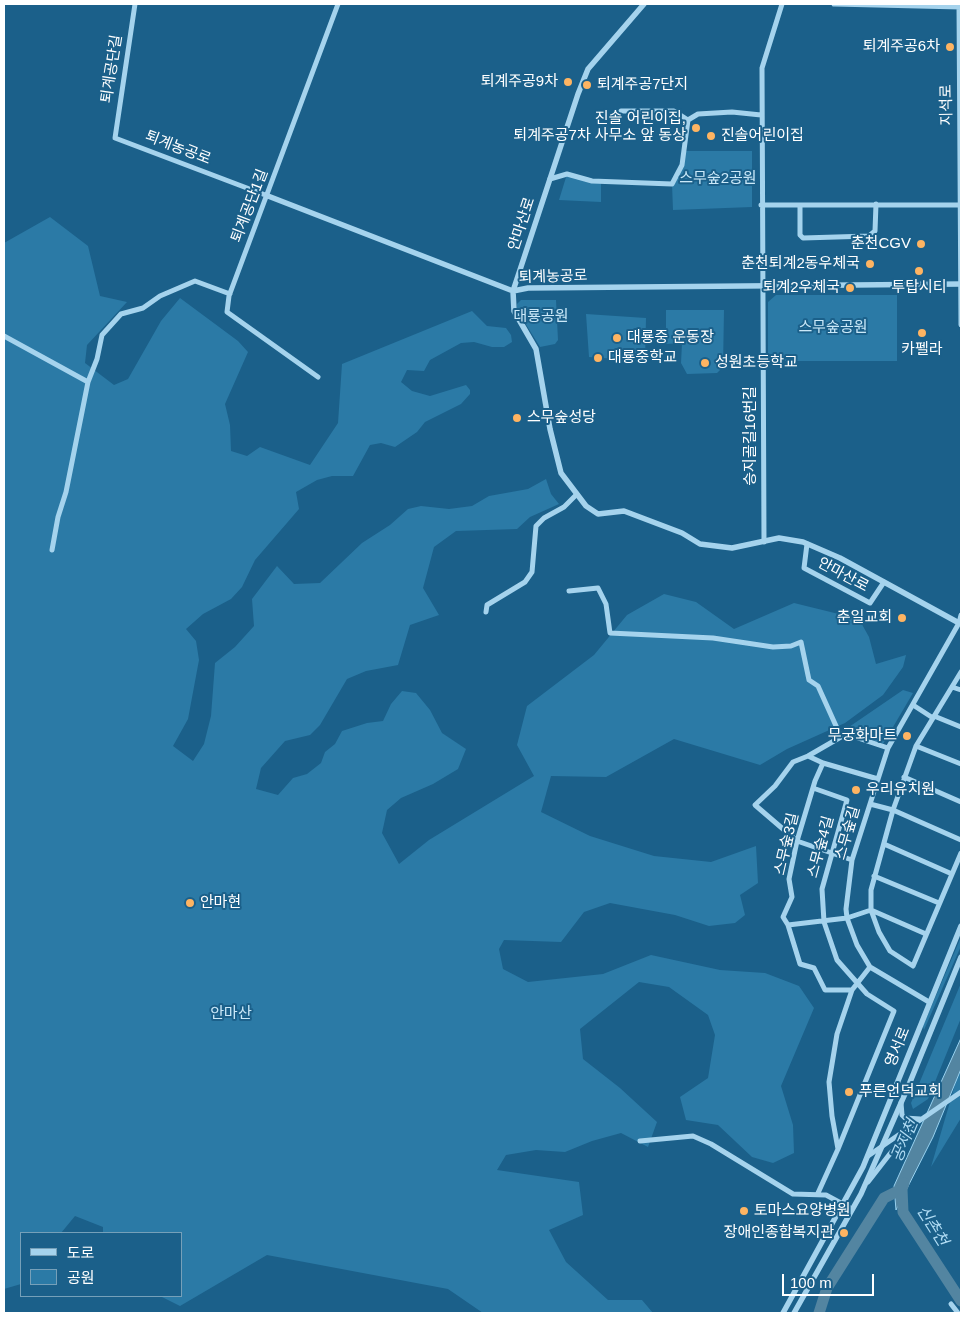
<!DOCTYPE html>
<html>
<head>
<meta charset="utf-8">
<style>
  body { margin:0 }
  #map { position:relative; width:965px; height:1317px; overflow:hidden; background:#1b608a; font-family:Helvetica,"Noto Sans KR",sans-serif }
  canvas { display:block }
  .frame { position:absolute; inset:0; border:5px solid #fff; pointer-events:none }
  .legend { position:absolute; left:20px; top:1232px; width:162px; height:65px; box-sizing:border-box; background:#1b608a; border:1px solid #76a0b9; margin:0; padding:6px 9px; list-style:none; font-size:15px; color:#fff }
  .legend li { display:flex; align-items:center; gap:10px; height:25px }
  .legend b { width:25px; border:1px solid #76a0b9 }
  .scale { position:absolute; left:782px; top:1274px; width:92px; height:22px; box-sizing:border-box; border:2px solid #fff; border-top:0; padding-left:6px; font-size:15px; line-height:18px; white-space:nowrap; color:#fff; -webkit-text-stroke:4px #1b608a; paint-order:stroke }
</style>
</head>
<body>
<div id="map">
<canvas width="965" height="1317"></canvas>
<div class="frame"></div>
<ul class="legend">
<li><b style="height:6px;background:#a5d3ed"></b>도로</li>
<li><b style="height:14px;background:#2b7aa6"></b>공원</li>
</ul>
<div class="scale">100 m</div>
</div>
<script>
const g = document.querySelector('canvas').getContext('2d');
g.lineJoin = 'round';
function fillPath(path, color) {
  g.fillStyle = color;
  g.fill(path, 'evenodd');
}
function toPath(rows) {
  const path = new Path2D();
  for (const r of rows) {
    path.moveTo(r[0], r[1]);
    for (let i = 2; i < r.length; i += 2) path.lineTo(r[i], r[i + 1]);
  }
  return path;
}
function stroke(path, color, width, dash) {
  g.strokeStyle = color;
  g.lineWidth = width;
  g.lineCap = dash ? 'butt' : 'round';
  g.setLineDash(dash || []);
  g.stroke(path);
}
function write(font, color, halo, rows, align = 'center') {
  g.font = font + ' Helvetica,"Noto Sans KR",sans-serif';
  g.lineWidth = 4;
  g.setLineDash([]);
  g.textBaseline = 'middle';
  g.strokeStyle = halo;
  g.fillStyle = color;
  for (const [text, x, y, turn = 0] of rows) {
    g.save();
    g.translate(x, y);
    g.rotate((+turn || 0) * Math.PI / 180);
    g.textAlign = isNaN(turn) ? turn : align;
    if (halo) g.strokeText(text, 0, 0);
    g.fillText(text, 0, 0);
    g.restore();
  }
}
const green = toPath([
  [684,151,752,151,752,207,673,210,672,184,682,165],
  [567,174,601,181,601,202,559,200],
  [50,217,88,246,100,296,127,302,87,345,85,363,114,385,128,379,161,321,180,298,238,341,248,352,225,404,230,425,231,451,247,456,260,447,310,465,338,423,342,364,472,311,487,326,506,328,511,335,512,342,504,347,492,347,474,342,461,343,430,360,424,371,407,370,401,382,412,391,430,396,466,385,470,390,470,394,461,404,425,422,417,432,395,447,381,443,370,445,353,476,332,476,317,480,296,492,299,509,255,560,242,587,231,599,203,614,186,629,196,641,199,660,188,719,173,746,193,761,204,744,211,716,215,663,235,647,254,626,252,599,277,566,294,584,320,583,362,543,390,525,408,509,421,506,449,509,472,506,489,496,528,489,546,479,551,494,559,504,530,517,517,529,456,531,434,547,423,588,439,615,410,625,398,665,366,671,347,679,320,725,310,735,285,741,261,768,256,789,278,795,293,778,307,774,321,763,325,752,335,744,342,731,367,723,383,721,391,704,402,691,416,693,430,710,442,733,466,749,458,769,433,784,401,798,387,810,382,833,399,864,429,840,534,776,517,745,527,706,594,655,627,615,664,594,696,602,734,629,794,603,859,619,869,637,876,664,906,655,903,667,883,695,845,723,787,749,760,765,674,739,606,777,551,776,541,812,590,836,654,856,711,862,756,846,758,883,740,895,745,915,735,923,709,926,675,915,610,903,584,912,561,942,504,940,499,949,503,969,528,982,603,974,651,955,720,970,765,973,799,986,814,1008,781,1086,793,1125,794,1153,773,1163,752,1157,718,1125,686,1120,680,1097,708,1078,715,1035,708,1015,669,987,639,982,580,1029,583,1059,620,1088,657,1122,648,1147,621,1133,592,1141,565,1152,536,1150,506,1155,497,1170,579,1182,583,1215,549,1230,566,1262,608,1300,642,1300,653,1313,483,1313,448,1289,267,1255,180,1306,160,1296,181,1296,181,1233,103,1233,103,1227,75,1216,61,1233,21,1233,21,1284,4,1289,4,243],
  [776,295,897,295,897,361,768,361,768,302],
  [521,300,556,300,558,340,555,344,540,347,517,310,517,304],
  [666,310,724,310,723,367,717,373,687,374,681,363,682,343,666,344],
  [586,314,646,318,645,361,589,357],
  [903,690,913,693,883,744,846,729],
  [961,937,961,946,924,1030,923,1026],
  [961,983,961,1018,928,1099,913,1109,911,1103],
  [961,1064,961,1118,931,1167]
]);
const water = toPath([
  [961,1038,961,1069,933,1137,896,1210,894,1186,961,1038]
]);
const river = toPath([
  [904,1183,902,1189,903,1212,961,1301],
  [819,1313,827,1288,884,1198,902,1189]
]);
const minor = toPath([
  [135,4,115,138,268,196],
  [834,4,961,7],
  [959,4,961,325],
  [621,111,674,111,688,120,698,114,732,112,761,115],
  [550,179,567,174,592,181,672,184,682,165,688,120],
  [761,205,961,205],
  [800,205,800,235,803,238,869,236,875,231,876,204],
  [4,336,88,382],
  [318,377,227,312,229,296,338,4],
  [764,542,762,68,782,4],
  [807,544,804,568,870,603,884,582],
  [52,550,58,517,66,492,88,382,97,359,102,335,121,314,143,308,160,296,195,281,230,294],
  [569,591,598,588,606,604,610,633,713,638,773,647,791,646,801,642,809,680,818,686,841,737],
  [486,612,487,605,525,582,532,572,536,526,544,518,564,507,577,494],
  [961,672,916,746,893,810,871,890,871,910,879,932,890,951,913,966,961,853],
  [952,687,961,690],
  [913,705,933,718],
  [934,716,961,727],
  [916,746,961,764],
  [808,756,823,763],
  [904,777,961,802],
  [813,788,847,800,822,889,824,922,837,960,867,994,894,1011,838,1149,818,1193],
  [870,804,893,810,961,840],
  [884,844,952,874],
  [852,860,797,841,755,805,775,786,793,762,808,756,846,734,888,748],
  [874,876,939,903],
  [788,925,847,918,871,910,926,934],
  [852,990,870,967],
  [929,1002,870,967,857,945,847,918,846,909,852,860,888,748,959,623,961,615],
  [901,1103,902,1115,905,1118,920,1119],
  [640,1141,693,1136,711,1144,793,1194,826,1195,852,1209],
  [838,1149,832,1116,829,1082,837,1034,852,990,825,990,814,968,800,964,788,925,783,917,792,897,789,879,797,841,815,781,823,763,878,779],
  [868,1156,961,1092],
  [868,1182,889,1155,915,1126],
  [951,1304,958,1313]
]);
const tertiary = toPath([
  [644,4,588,69,578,94,513,291,514,311,536,349,550,429,561,473,586,506,598,514,624,511,682,533,700,544,732,548,779,538,803,542,840,558,959,623],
  [268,196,513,291,528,288,961,284],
  [783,1313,863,1167,961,926],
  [794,1313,861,1194,908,1087,961,957]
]);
const markers = [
  [950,47,5,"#feb462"],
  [568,82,5,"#feb462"],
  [587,85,5,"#feb462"],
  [696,128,5,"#feb462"],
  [711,136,5,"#feb462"],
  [921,244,5,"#feb462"],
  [870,264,5,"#feb462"],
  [919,271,5,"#feb462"],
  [850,288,5,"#feb462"],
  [922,333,5,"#feb462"],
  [617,338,5,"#feb462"],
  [598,358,5,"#feb462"],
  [705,363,5,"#feb462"],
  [517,418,5,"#feb462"],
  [902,618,5,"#feb462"],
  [907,736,5,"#feb462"],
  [856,790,5,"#feb462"],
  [190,903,5,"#feb462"],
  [849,1092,5,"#feb462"],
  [744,1211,5,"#feb462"],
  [844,1233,5,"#feb462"]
];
const poiNames = [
  ["퇴계주공6차",940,47,"right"],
  ["퇴계주공9차",558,82,"right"],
  ["퇴계주공7단지",597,85],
  ["진솔 어린이집,",686,119,"right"],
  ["퇴계주공7차 사무소 앞 동상",686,136,"right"],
  ["진솔어린이집",721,136],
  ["춘천CGV",911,244,"right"],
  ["춘천퇴계2동우체국",860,264,"right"],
  ["퇴계2우체국",840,288,"right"],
  ["투탑시티",919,288,"center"],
  ["대룡중 운동장",627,338],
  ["카펠라",922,350,"center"],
  ["대룡중학교",608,358],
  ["성원초등학교",715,363],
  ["스무숲성당",527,418],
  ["춘일교회",892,618,"right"],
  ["무궁화마트",897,736,"right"],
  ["우리유치원",866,790],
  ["안마현",200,903],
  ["푸른언덕교회",859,1092],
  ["토마스요양병원",754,1211],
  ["장애인종합복지관",834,1233,"right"]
];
const streetNames = [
  ["퇴계공단길",112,69,-81],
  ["지석로",947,105,-91],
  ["퇴계농공로",178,148,21],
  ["퇴계공단1길",250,206,-69],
  ["안마산로",522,224,-72],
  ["퇴계농공로",553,277,-2],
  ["승지골길16번길",751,436,-90],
  ["안마산로",843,575,28],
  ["스무숲길",848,833,-74],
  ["스무숲3길",787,844,-77],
  ["스무숲4길",821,847,-75],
  ["영서로",898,1047,-68]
];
const parkNames = [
  ["스무숲2공원",718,179],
  ["대룡공원",541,317],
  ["스무숲공원",833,328],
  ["안마산",231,1014]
];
const waterNames = [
  ["공지천",905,1141,-67],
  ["신촌천",932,1226,58]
];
fillPath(green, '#2b7aa6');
fillPath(water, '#5385a1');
stroke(water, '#98d1ef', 1);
stroke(river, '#5385a1', 11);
stroke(minor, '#a5d3ed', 5);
stroke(tertiary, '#a5d3ed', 5.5);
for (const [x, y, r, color] of markers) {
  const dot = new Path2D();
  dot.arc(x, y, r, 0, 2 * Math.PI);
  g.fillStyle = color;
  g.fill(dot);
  stroke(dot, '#1b608a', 2);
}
write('15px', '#fff', '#1b608a', poiNames, 'left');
write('15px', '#fff', '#1b608a', streetNames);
write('15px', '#cbe9f9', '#1b608a', parkNames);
write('italic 16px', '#b1dcf4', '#1b608a', waterNames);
</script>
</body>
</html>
